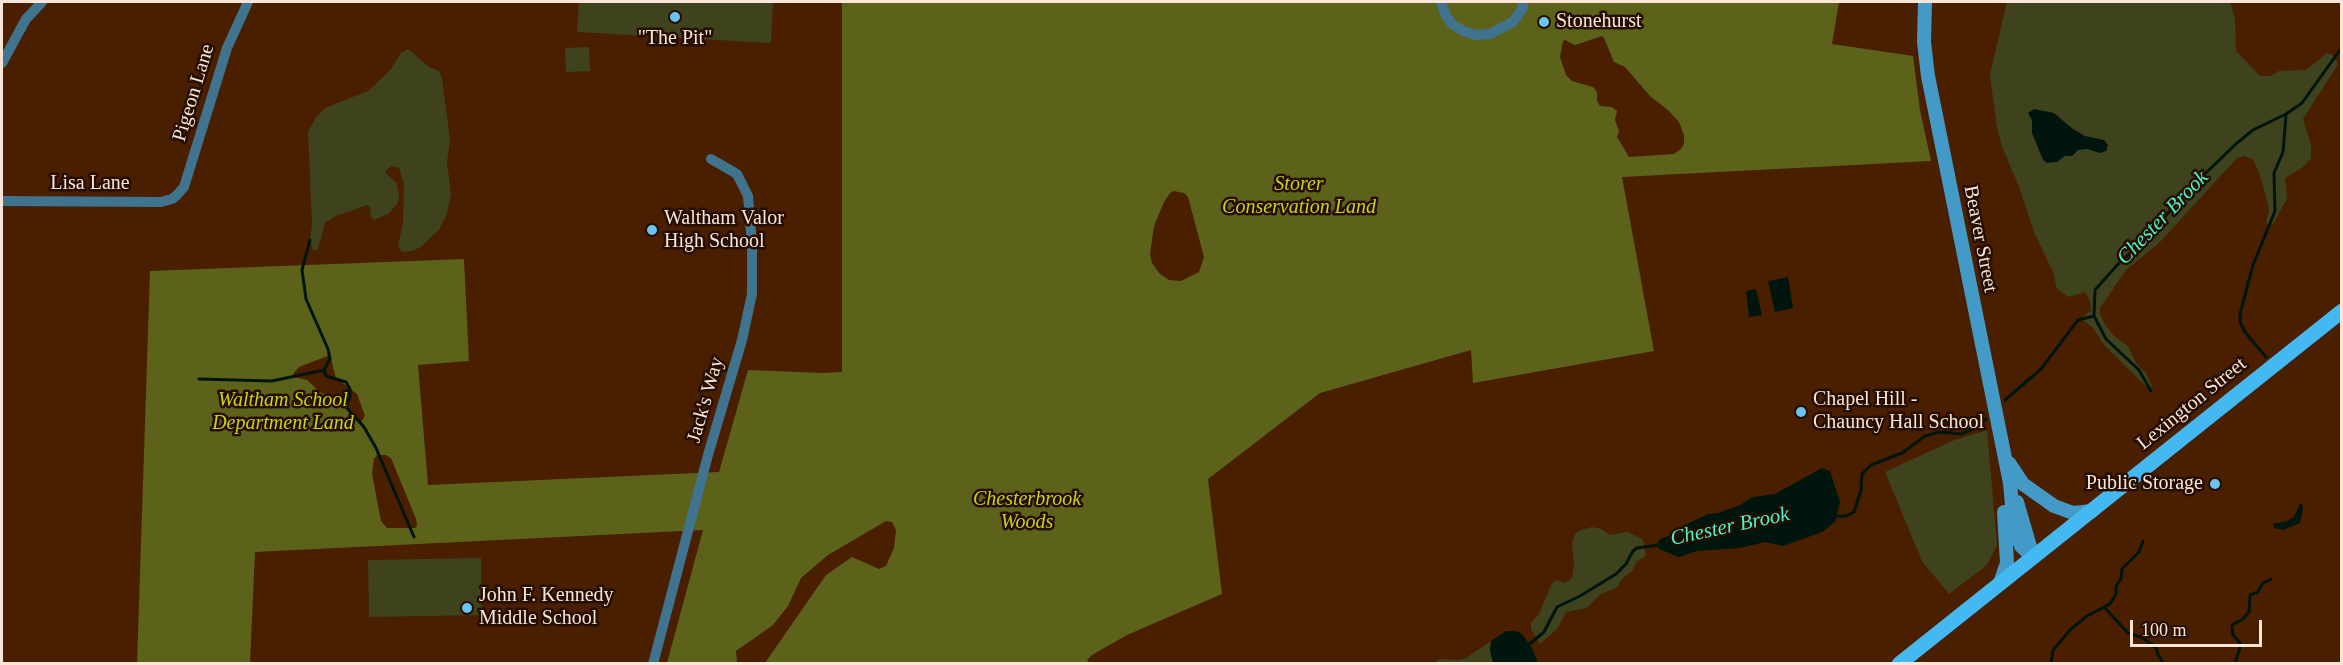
<!DOCTYPE html>
<html>
<head>
<meta charset="utf-8">
<style>
  body { margin:0 }
  #map { position:relative; width:2343px; height:665px; overflow:hidden; background:#491f00; font-family:"Times New Roman",serif }
  canvas { display:block }
  .frame { position:absolute; inset:0; border:3px solid #fae5d8; pointer-events:none }
  .scale { position:absolute; left:2130px; top:620px; width:132px; height:27px; box-sizing:border-box; border:3px solid #fae5d8; border-top:0; padding-left:8px; font-size:18px; line-height:21px; white-space:nowrap; color:#fae5d8; -webkit-text-stroke:4px #250d00; paint-order:stroke }
</style>
</head>
<body>
<div id="map">
<canvas width="2343" height="665"></canvas>
<div class="frame"></div>
<div class="scale">100 m</div>
</div>
<script>
const g = document.querySelector('canvas').getContext('2d');
g.lineJoin = 'round';
function fillPath(path, color) {
  g.fillStyle = color;
  g.fill(path, 'evenodd');
}
function toPath(rows) {
  const path = new Path2D();
  for (const r of rows) {
    path.moveTo(r[0], r[1]);
    for (let i = 2; i < r.length; i += 2) path.lineTo(r[i], r[i + 1]);
  }
  return path;
}
function stroke(path, color, width, dash) {
  g.strokeStyle = color;
  g.lineWidth = width;
  g.lineCap = dash ? 'butt' : 'round';
  g.setLineDash(dash || []);
  g.stroke(path);
}
function write(font, color, halo, rows, align = 'center') {
  g.font = font + ' "Times New Roman",serif';
  g.lineWidth = 5;
  g.setLineDash([]);
  g.textBaseline = 'middle';
  g.strokeStyle = halo;
  g.fillStyle = color;
  for (const [text, x, y, turn = 0] of rows) {
    g.save();
    g.translate(x, y);
    g.rotate((+turn || 0) * Math.PI / 180);
    g.textAlign = isNaN(turn) ? turn : align;
    if (halo) g.strokeText(text, 0, 0);
    g.fillText(text, 0, 0);
    g.restore();
  }
}
const green = toPath([
  [579,2,773,2,771,43,577,32],
  [2007,2,2230,2,2235,19,2236,51,2260,76,2270,76,2279,71,2306,70,2327,53,2334,56,2338,64,2335,69,2303,119,2311,145,2311,159,2303,167,2285,178,2287,198,2273,224,2268,225,2266,222,2269,212,2268,204,2259,172,2253,160,2245,156,2237,158,2160,242,2126,270,2100,308,2100,314,2104,323,2113,335,2128,346,2136,363,2146,373,2152,386,2151,391,2104,345,2093,328,2083,320,2083,317,2091,310,2090,301,2085,292,2068,297,2057,289,2053,272,2034,232,2019,187,2002,146,1997,128,1990,74],
  [589,47,590,71,566,72,565,48],
  [408,49,429,67,439,71,442,78,450,140,447,162,451,194,447,214,439,230,422,246,413,251,402,252,398,246,403,223,404,184,399,168,391,166,385,172,397,184,399,196,398,203,388,214,374,220,371,216,370,207,367,205,336,216,325,223,318,249,313,251,310,240,312,224,308,132,316,117,325,108,368,91,391,69,401,53],
  [1987,430,1997,545,1987,565,1949,594,1922,561,1885,472,1952,441],
  [1592,527,1601,529,1610,535,1627,532,1634,535,1643,540,1646,556,1636,562,1633,570,1623,578,1616,588,1601,594,1587,608,1566,612,1557,629,1540,644,1531,629,1531,623,1539,614,1552,583,1556,580,1565,583,1572,578,1574,565,1572,543,1574,536,1578,531],
  [481,558,482,615,369,617,368,560],
  [1491,641,1490,650,1493,663,1432,664,1440,659,1460,660,1466,658]
]);
const forest = toPath([
  [842,2,1839,2,1832,44,1913,56,1920,110,1931,161,1622,177,1654,351,1473,383,1471,350,1320,393,1208,479,1222,594,1127,635,1092,655,1087,660,1089,663,765,663,826,575,852,557,879,569,886,566,894,548,896,530,892,522,886,521,828,555,801,578,788,606,773,625,736,651,737,663,667,663,703,530,255,552,250,663,137,664,150,271,464,259,469,361,418,365,428,485,719,472,748,370,823,373,842,372],
  [1602,36,1604,38,1614,62,1625,67,1650,96,1669,111,1679,122,1684,135,1684,144,1681,149,1674,154,1629,157,1617,137,1619,131,1615,120,1617,111,1612,107,1600,106,1597,101,1597,92,1593,87,1572,81,1566,75,1560,57,1563,41,1565,40,1575,45],
  [1174,191,1184,193,1188,197,1204,257,1199,272,1181,281,1169,280,1159,273,1152,263,1150,254,1154,226,1164,202,1170,193],
  [330,355,336,378,357,394,365,416,361,422,342,401,321,393,307,380,294,377,293,374,299,367],
  [377,455,386,455,391,458,416,519,417,526,415,528,387,528,381,521,372,474,374,459]
]);
const water = toPath([
  [2034,109,2054,113,2073,129,2085,136,2104,140,2108,145,2106,151,2100,153,2087,149,2078,150,2072,156,2065,156,2057,162,2047,163,2043,160,2032,133,2032,120,2028,113],
  [1788,277,1793,308,1775,312,1768,281],
  [1756,289,1762,315,1749,317,1746,291],
  [1822,468,1830,471,1840,502,1835,522,1822,532,1783,546,1765,542,1739,548,1697,551,1679,557,1659,549,1658,542,1660,539,1674,534,1683,526,1708,514,1719,513,1740,505,1753,497,1775,494],
  [2300,503,2302,504,2303,509,2300,523,2283,530,2274,528,2273,524,2287,521,2294,517],
  [1506,631,1516,631,1522,634,1532,648,1538,663,1493,663,1490,650,1491,641]
]);
const stream = toPath([
  [310,240,302,270,306,299,328,349,330,359,324,370,326,376,346,382,350,389,350,398,345,406,364,427,376,448,414,537],
  [2094,316,2106,339,2139,370,2151,391],
  [2266,357,2245,332,2240,322,2240,314,2253,265,2275,211,2274,173,2283,152,2286,115],
  [199,379,272,381,324,370],
  [2005,400,2041,369,2078,320,2094,316,2095,290,2119,263,2148,237,2183,195,2237,143,2253,130,2286,114,2302,103,2342,47],
  [1833,516,1846,516,1854,512,1861,490,1862,474,1871,465,1902,453,1925,436,1939,432,1961,434,1973,429,1986,419],
  [2105,608,2128,633,2143,638,2156,648,2158,655,2164,664],
  [1527,646,1544,632,1557,607,1580,596,1616,574,1626,564,1633,551,1637,548,1659,545],
  [2051,664,2053,650,2071,629,2087,616,2110,604,2116,594,2116,586,2121,579,2122,569,2139,552,2143,541],
  [2235,664,2241,644,2233,635,2232,625,2243,619,2249,612,2250,595,2258,592,2263,583,2271,579]
]);
const street = toPath([
  [1441,2,1446,16,1452,24,1463,31,1476,35,1490,34,1513,22,1523,8,1522,2],
  [2,63,26,19,42,2],
  [2,201,161,202,172,199,177,195,184,187,227,48,248,2],
  [653,664,708,455,742,340,752,294,752,244,748,196,737,174,711,159]
]);
const secondary = toPath([
  [1925,2,1924,42,1928,76,2010,483,2014,528,2021,546,2033,557],
  [2009,463,2023,484,2054,506,2073,513,2092,511],
  [2017,502,2033,557],
  [2000,583,2007,563,2004,512]
]);
const primary = toPath([
  [1899,664,2342,311]
]);
const markers = [
  [675,17,6,"#6bc3f2"],
  [1544,22,6,"#6bc3f2"],
  [652,230,6,"#6bc3f2"],
  [1801,412,6,"#6bc3f2"],
  [2215,484,6,"#6bc3f2"],
  [467,608,6,"#6bc3f2"]
];
const poiNames = [
  ["Stonehurst",1556,22],
  ["\"The Pit\"",675,39,"center"],
  ["Waltham Valor",664,219],
  ["High School",664,242],
  ["Chapel Hill -",1813,400],
  ["Chauncy Hall School",1813,423],
  ["Public Storage",2203,484,"right"],
  ["John F. Kennedy",479,596],
  ["Middle School",479,619]
];
const streetNames = [
  ["Pigeon Lane",194,93,-73],
  ["Lisa Lane",90,184],
  ["Beaver Street",1980,239,79],
  ["Jack's Way",706,400,-74],
  ["Lexington Street",2192,404,-39]
];
const parkNames = [
  ["Storer",1299,185],
  ["Conservation Land",1299,208],
  ["Waltham School",283,401],
  ["Department Land",283,424],
  ["Chesterbrook",1027,500],
  ["Woods",1027,523]
];
const waterNames = [
  ["Chester Brook",2163,218,-46],
  ["Chester Brook",1730,527,-12]
];
fillPath(green, '#3f431d');
fillPath(forest, '#5d621b');
fillPath(water, '#01150f');
stroke(stream, '#01150f', 3);
stroke(street, '#40738e', 10);
stroke(secondary, '#449ac6', 14);
stroke(primary, '#43b8f1', 15);
for (const [x, y, r, color] of markers) {
  const dot = new Path2D();
  dot.arc(x, y, r, 0, 2 * Math.PI);
  g.fillStyle = color;
  g.fill(dot);
  stroke(dot, '#250d00', 2);
}
write('20px', '#fae5d8', '#250d00', poiNames, 'left');
write('20px', '#fae5d8', '#250d00', streetNames);
write('italic 20px', '#c9d513', '#250d00', parkNames);
write('italic 21px', '#4af3cc', '#250d00', waterNames);
</script>
</body>
</html>
